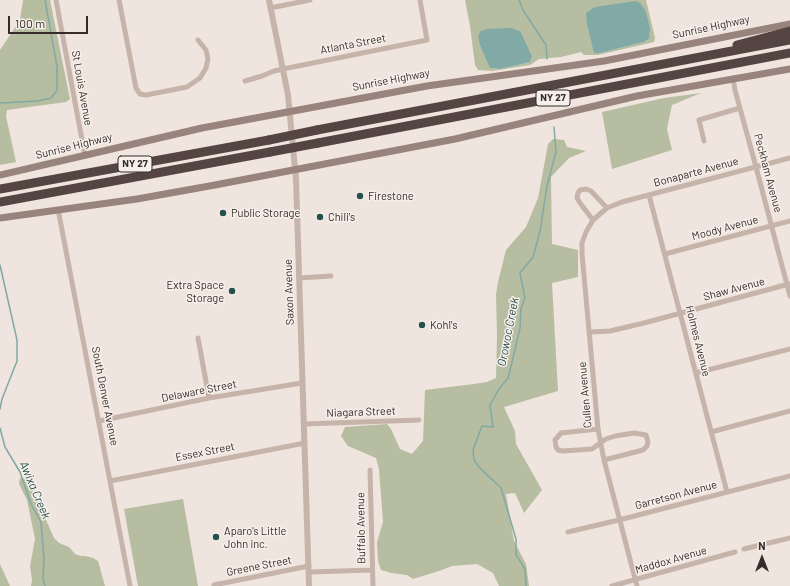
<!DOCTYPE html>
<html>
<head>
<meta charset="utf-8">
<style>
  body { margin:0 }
  #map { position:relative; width:790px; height:586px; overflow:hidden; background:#efe5de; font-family:Barlow,sans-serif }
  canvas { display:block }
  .north { position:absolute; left:742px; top:538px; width:40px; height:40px; -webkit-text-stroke:3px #f7efea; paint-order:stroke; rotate:0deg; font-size:11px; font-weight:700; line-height:16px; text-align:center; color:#352c2a }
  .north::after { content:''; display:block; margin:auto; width:14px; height:18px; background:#352c2a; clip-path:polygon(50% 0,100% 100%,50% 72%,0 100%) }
  .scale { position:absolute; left:8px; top:16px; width:80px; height:18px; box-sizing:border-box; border:2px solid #352c2a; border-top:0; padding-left:5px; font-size:12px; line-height:14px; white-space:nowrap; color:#352c2a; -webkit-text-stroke:3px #f7efea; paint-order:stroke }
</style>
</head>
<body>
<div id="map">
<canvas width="790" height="586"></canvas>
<div class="north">N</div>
<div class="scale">100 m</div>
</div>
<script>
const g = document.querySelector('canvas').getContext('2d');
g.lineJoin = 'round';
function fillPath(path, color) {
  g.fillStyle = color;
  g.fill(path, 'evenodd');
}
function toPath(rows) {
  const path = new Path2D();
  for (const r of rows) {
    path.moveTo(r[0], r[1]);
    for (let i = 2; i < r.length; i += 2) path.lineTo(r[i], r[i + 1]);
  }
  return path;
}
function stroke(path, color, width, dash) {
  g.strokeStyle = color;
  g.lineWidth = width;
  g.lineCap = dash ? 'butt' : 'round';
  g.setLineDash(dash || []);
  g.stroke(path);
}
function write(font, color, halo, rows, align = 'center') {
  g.font = font + ' Barlow,sans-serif';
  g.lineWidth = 3;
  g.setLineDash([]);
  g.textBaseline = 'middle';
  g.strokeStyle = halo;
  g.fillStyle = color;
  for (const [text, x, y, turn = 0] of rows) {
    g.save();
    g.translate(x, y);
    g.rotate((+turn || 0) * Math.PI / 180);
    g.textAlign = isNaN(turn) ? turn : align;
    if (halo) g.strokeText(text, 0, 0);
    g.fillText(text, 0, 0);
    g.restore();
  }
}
const green = toPath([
  [23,0,50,0,70,99,66,102,7,110,6,116,16,162,0,165,0,50,20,20],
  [465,0,646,0,655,38,654,42,598,55,584,55,581,52,561,57,539,59,530,65,492,71,478,70,475,65,470,26],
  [636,1,649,39,644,42,600,53,595,53,634,2],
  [521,32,532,56,530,62,501,69,490,68],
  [701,93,672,105,667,129,672,150,612,169,602,112,664,98],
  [553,139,564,140,567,147,586,151,569,158,551,177,552,244,578,250,578,277,552,283,558,391,504,407,515,431,516,444,542,490,524,513,515,493,506,494,514,541,526,564,529,586,499,586,493,573,477,564,452,566,442,570,413,579,407,575,391,573,381,570,378,561,377,542,383,522,379,469,376,458,348,446,341,436,345,427,387,424,391,429,400,449,412,454,423,441,425,390,474,384,487,382,496,378,497,336,496,294,498,282,506,250,526,227,538,198,548,144],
  [20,478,28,479,54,538,59,543,69,547,75,554,81,556,85,556,93,558,98,561,105,586,31,586,32,580,30,566,35,539,27,500,19,484],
  [183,499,198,586,138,586,124,509],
  [0,564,10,586,0,586]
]);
const water = toPath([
  [636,1,640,3,645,10,647,16,650,28,649,39,644,42,600,53,594,53,587,24,586,13,595,7],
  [512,28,521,32,532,56,530,62,501,69,490,68,480,45,478,36,481,31,487,29]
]);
const stream = toPath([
  [519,0,523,10,546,45,547,59],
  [0,103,38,101,51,98,57,90,57,66,45,0],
  [0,265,17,340,17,361,2,399,0,409],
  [0,428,5,447,20,472,31,504,41,522,44,559,43,578,45,586],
  [526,586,525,569,516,555,516,539,501,488,479,467,474,460,473,450,482,426,493,427,490,405,499,389,508,378,512,362,520,328,521,308,525,298,520,273,533,257,540,231,547,186,556,152,554,127]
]);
const minor = toPath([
  [56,0,85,156],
  [119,0,136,88,140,94,146,95,187,87,200,78,206,68,208,59,206,50,198,40],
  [270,8,310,0],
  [733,78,735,90,756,167,790,296],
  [245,81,262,76,274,71,283,69,427,40,420,0],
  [704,141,699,120,740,108],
  [649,195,727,492],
  [58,209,130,586],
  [593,220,580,203,577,198,578,193,580,190,586,189,591,191,607,208],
  [665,254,790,221],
  [299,278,331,276],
  [590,332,610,331,644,323,789,284],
  [198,338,209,398],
  [696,373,790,349],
  [99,421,209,398,302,383],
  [304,424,419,420],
  [598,429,561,433,555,440,556,447,558,450,563,451,592,449,606,439,615,436,634,433,646,435,648,442,647,446,643,450,604,460],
  [711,432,790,411],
  [370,470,373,586],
  [110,481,305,443],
  [568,532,619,520,790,476],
  [744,549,790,538],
  [309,572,372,570],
  [214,585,309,566],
  [612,586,735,552],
  [637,586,604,460,598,429,582,254,582,243,586,232,593,220,607,208,622,202,790,158]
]);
const tertiary = toPath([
  [269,0,288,95,296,179,309,586]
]);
const secondary = toPath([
  [0,175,202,128,427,86,604,61,790,24],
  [0,218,137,199,215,185,455,139,637,96,790,69]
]);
const motorway = toPath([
  [737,45,790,31],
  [317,130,790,40],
  [318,143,790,53],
  [0,189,269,140],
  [0,202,270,152]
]);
const motorwayBridge = toPath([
  [269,140,317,130],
  [270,152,318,143]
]);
const markers = [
  [360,196,4,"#24514e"],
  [223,213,4,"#24514e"],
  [320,217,4,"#24514e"],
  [232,291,4,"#24514e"],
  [422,325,4,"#24514e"],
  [216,537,4,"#24514e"]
];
const shields = [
  [553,98,34],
  [135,164,34]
];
const shieldNames = [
  ["NY 27",553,98],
  ["NY 27",135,164]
];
const streetNames = [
  ["Sunrise Highway",711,27,-12],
  ["Atlanta Street",353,44,-11],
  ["Sunrise Highway",391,80,-11],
  ["St Louis Avenue",82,88,80],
  ["Sunrise Highway",74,146,-14],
  ["Bonaparte Avenue",696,172,-15],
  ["Peckham Avenue",768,173,75],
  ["Moody Avenue",725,228,-15],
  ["Shaw Avenue",734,289,-15],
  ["Saxon Avenue",289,292,-92],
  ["Holmes Avenue",698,341,76],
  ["Delaware Street",199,391,-11],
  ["Cullen Avenue",585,395,-95],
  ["South Denver Avenue",105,396,79],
  ["Niagara Street",361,412,-2],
  ["Essex Street",205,452,-11],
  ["Garretson Avenue",676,495,-15],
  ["Buffalo Avenue",361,528,-91],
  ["Maddox Avenue",671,560,-16],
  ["Greene Street",259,566,-11]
];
const poiNames = [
  ["Firestone",368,196],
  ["Public Storage",231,213],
  ["Chili's",328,217],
  ["Extra Space",224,285,"right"],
  ["Storage",224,298,"right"],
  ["Kohl's",430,325],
  ["Aparo's Little",224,531],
  ["John inc.",224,544]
];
const waterNames = [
  ["Orowoc Creek",508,332,-79],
  ["Awixa Creek",35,490,67]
];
fillPath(green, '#b7bda0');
fillPath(water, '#81a9a5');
stroke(stream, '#81a9a5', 1.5);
stroke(minor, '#c6b4ab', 5);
stroke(tertiary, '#c6b4ab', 6);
stroke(secondary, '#99837d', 7);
stroke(motorway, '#554542', 9);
stroke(motorwayBridge, '#554542', 9);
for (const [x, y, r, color] of markers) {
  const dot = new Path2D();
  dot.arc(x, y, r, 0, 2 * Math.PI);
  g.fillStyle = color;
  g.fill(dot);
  stroke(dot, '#f7efea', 1.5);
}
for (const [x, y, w] of shields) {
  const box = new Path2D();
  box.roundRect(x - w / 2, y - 8, w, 16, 3);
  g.fillStyle = '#f7efea';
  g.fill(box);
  stroke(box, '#352c2a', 1);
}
write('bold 10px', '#352c2a', null, shieldNames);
write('11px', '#352c2a', '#f7efea', streetNames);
write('11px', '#352c2a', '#f7efea', poiNames, 'left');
write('italic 12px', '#24514e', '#f7efea', waterNames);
</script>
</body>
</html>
